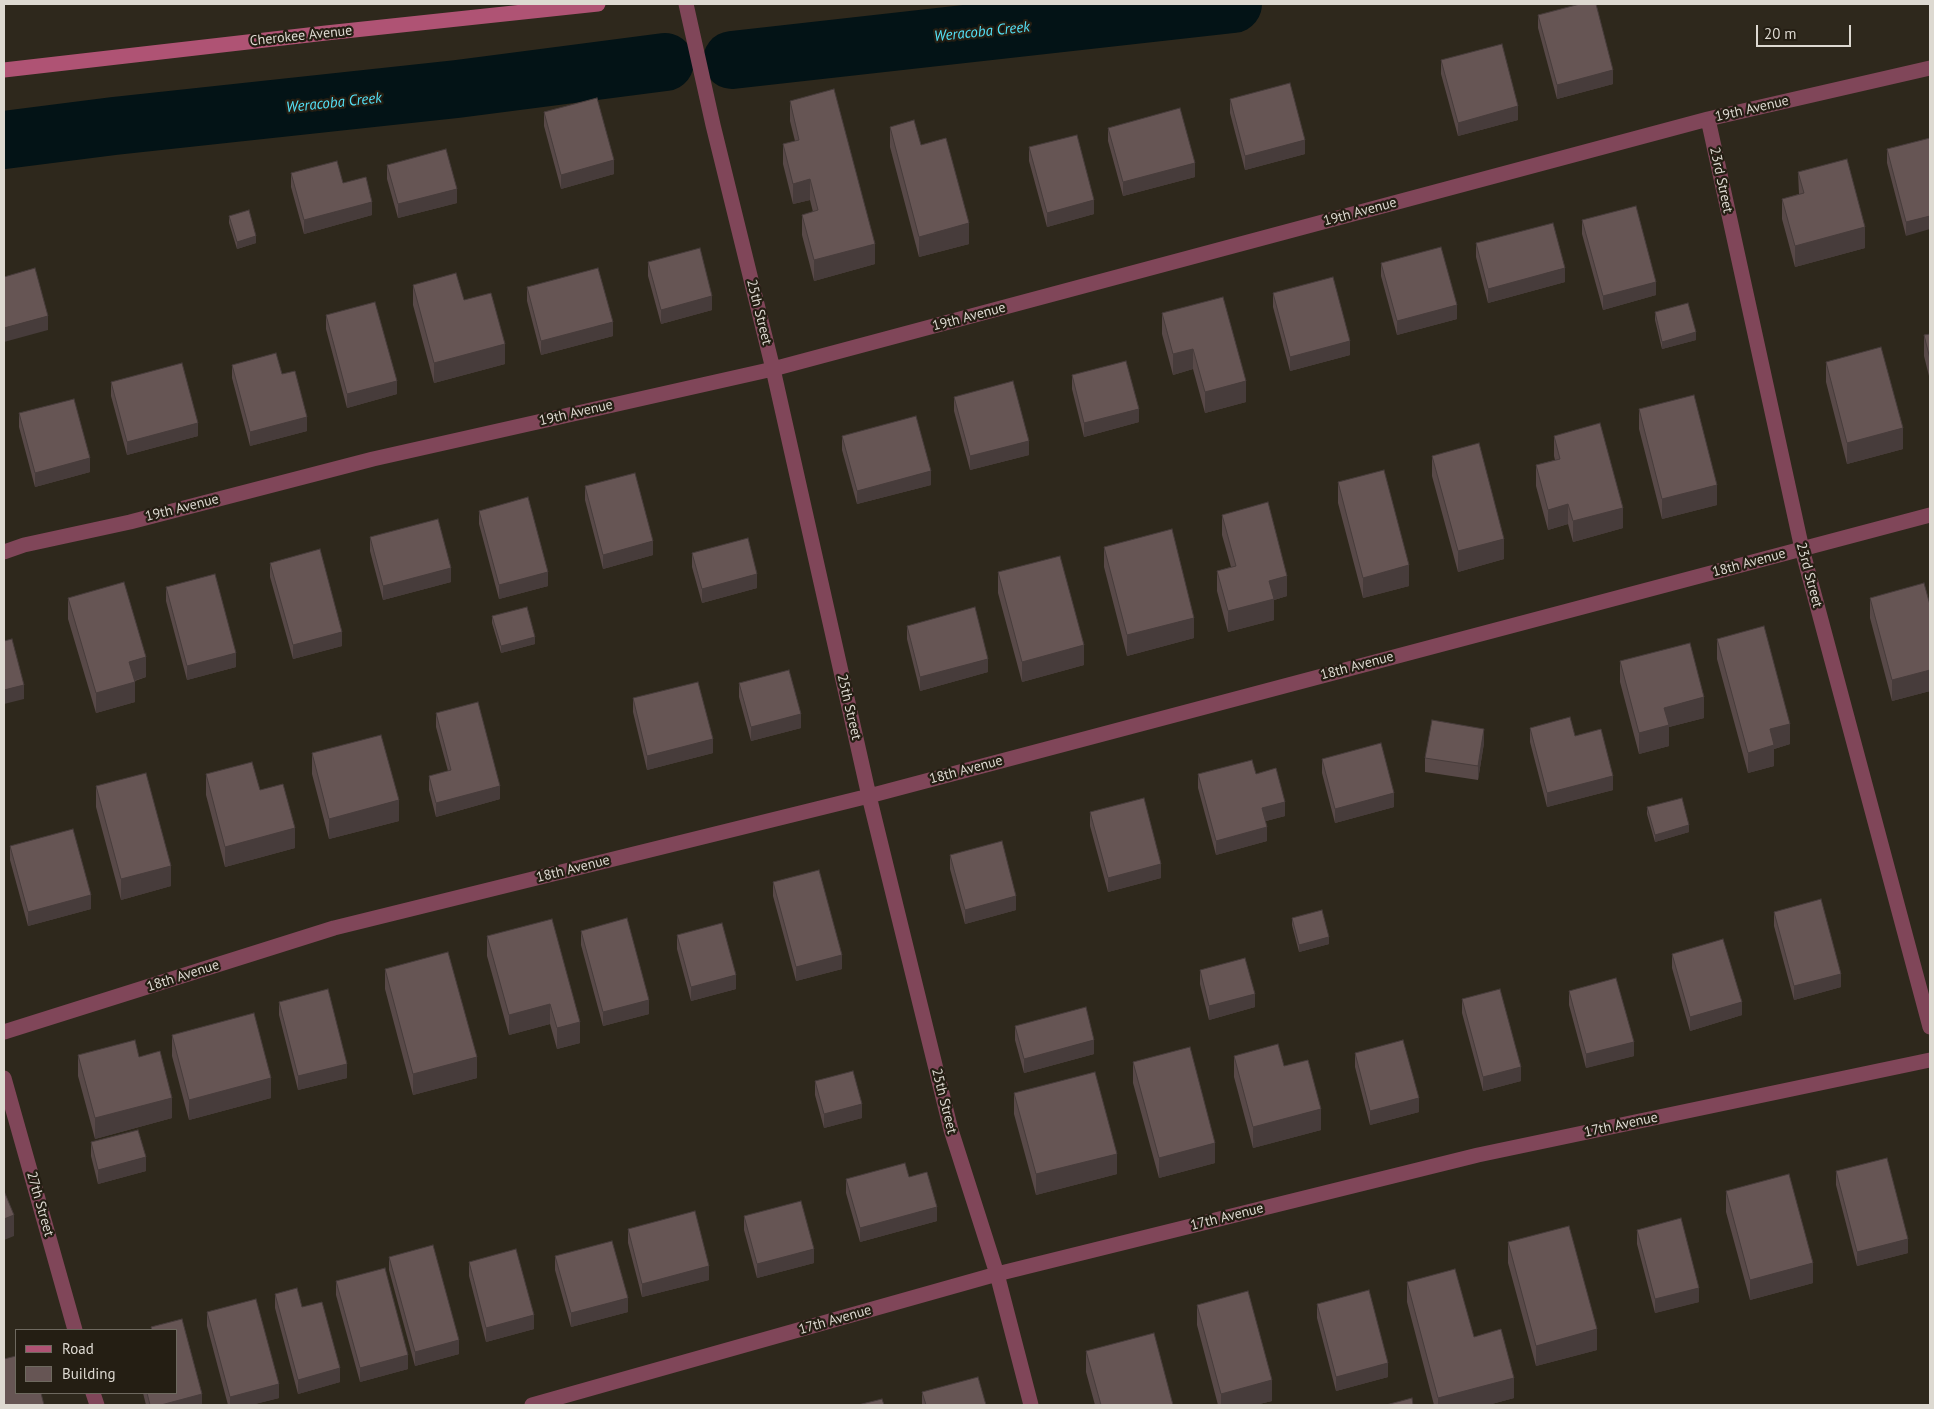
<!DOCTYPE html>
<html>
<head>
<meta charset="utf-8">
<style>
  body { margin:0 }
  #map { position:relative; width:1934px; height:1409px; overflow:hidden; background:#2e281c; font-family:"PT Sans",sans-serif }
  canvas { display:block }
  .frame { position:absolute; inset:0; border:5px solid #ddd9d1; pointer-events:none }
  .legend { position:absolute; left:15px; top:1329px; width:162px; height:65px; box-sizing:border-box; background:#241e13; border:1px solid #6e695f; margin:0; padding:6px 9px; list-style:none; font-size:15px; color:#ddd9d1 }
  .legend li { display:flex; align-items:center; gap:10px; height:25px }
  .legend b { width:25px; border:1px solid #6e695f }
  .scale { position:absolute; left:1756px; top:25px; width:95px; height:22px; box-sizing:border-box; border:2px solid #ddd9d1; border-top:0; padding-left:6px; font-size:15px; line-height:18px; white-space:nowrap; color:#ddd9d1; -webkit-text-stroke:4px #241e13; paint-order:stroke }
</style>
</head>
<body>
<div id="map">
<canvas width="1934" height="1409"></canvas>
<div class="frame"></div>
<ul class="legend">
<li><b style="height:6px;background:#af5374"></b>Road</li>
<li><b style="height:14px;background:#665554"></b>Building</li>
</ul>
<div class="scale">20 m</div>
</div>
<script>
const g = document.querySelector('canvas').getContext('2d');
g.lineJoin = 'round';
function toPath(rows) {
  const path = new Path2D();
  for (const r of rows) {
    path.moveTo(r[0], r[1]);
    for (let i = 2; i < r.length; i += 2) path.lineTo(r[i], r[i + 1]);
  }
  return path;
}
function stroke(path, color, width, dash) {
  g.strokeStyle = color;
  g.lineWidth = width;
  g.lineCap = dash ? 'butt' : 'round';
  g.setLineDash(dash || []);
  g.stroke(path);
}
function fillPath(path, color) {
  g.fillStyle = color;
  g.fill(path, 'evenodd');
}
function write(font, color, halo, rows, align = 'center') {
  g.font = font + ' "PT Sans",sans-serif';
  g.lineWidth = 4.5;
  g.setLineDash([]);
  g.textBaseline = 'middle';
  g.strokeStyle = halo;
  g.fillStyle = color;
  for (const [text, x, y, turn = 0] of rows) {
    g.save();
    g.translate(x, y);
    g.rotate((+turn || 0) * Math.PI / 180);
    g.textAlign = isNaN(turn) ? turn : align;
    if (halo) g.strokeText(text, 0, 0);
    g.fillText(text, 0, 0);
    g.restore();
  }
}
const river = toPath([
  [732,60,1233,4],
  [4,140,114,126,457,89,665,62]
]);
const street = toPath([
  [686,4,713,125,773,369,869,796,951,1130,997,1274,1031,1405],
  [1708,119,1802,549,1930,1027],
  [4,552,24,545,130,522,373,459,773,369,1708,119,1930,68],
  [4,1032,334,928,869,796,1930,515],
  [4,1078,75,1330],
  [93,1393,97,1405],
  [532,1405,997,1274,1478,1155,1930,1060]
]);
const secondary = toPath([
  [4,70,326,33,598,4]
]);
const wall = toPath([
  [1538,15,1613,84,1557,99,1538,28],
  [1441,60,1518,120,1458,136,1441,74],
  [1230,99,1305,154,1245,170,1230,113],
  [790,101,875,264,814,281,802,235,802,215,813,212,810,200,793,204,783,164,783,144,795,141,790,121],
  [544,112,614,174,561,189,544,126],
  [890,127,921,145,969,244,919,257,890,147],
  [1108,128,1195,177,1123,196,1108,141],
  [1930,138,1906,236,1887,163,1887,149],
  [1029,147,1094,214,1047,227,1029,161],
  [387,165,457,203,398,218,387,179],
  [1798,172,1865,248,1795,267,1782,219,1782,199,1799,194],
  [291,173,343,183,372,215,304,234,291,187],
  [229,216,256,243,237,249,229,223],
  [1582,220,1656,295,1603,310,1582,234],
  [1476,243,1565,282,1488,303,1476,257],
  [648,262,712,310,661,324,648,276],
  [1381,263,1457,319,1397,335,1381,276],
  [413,285,464,300,505,364,434,383,413,305],
  [527,287,613,336,541,355,527,301],
  [1273,293,1350,355,1290,371,1273,307],
  [1655,312,1696,340,1662,349,1655,320],
  [1162,313,1246,402,1205,413,1193,369,1173,375,1162,334],
  [326,315,397,394,347,408,326,329],
  [1930,334,1930,380,1924,356,1924,335],
  [1826,362,1903,449,1847,464,1826,382],
  [232,365,282,374,307,431,250,446,232,378],
  [1072,375,1139,422,1084,437,1072,389],
  [111,382,198,436,127,455,111,396],
  [954,397,1029,455,970,470,954,411],
  [1639,409,1717,505,1662,519,1639,429],
  [19,413,90,472,35,487,19,427],
  [842,436,931,485,857,504,842,450],
  [1554,436,1623,528,1573,542,1568,524,1548,530,1536,486,1536,465,1555,460,1554,456],
  [1432,456,1504,559,1458,572,1432,476],
  [1338,482,1409,586,1363,598,1338,503],
  [585,486,653,555,603,569,585,500],
  [479,511,548,586,499,599,479,524],
  [1222,515,1287,596,1274,600,1274,620,1228,632,1217,591,1217,571,1231,567,1222,535],
  [370,537,451,582,383,600,370,551],
  [1104,547,1194,638,1127,656,1104,567],
  [692,553,757,588,702,603,692,567],
  [270,563,342,646,293,659,270,577],
  [998,572,1084,665,1022,682,998,593],
  [166,587,236,667,187,680,166,601],
  [68,598,146,677,135,681,135,702,96,713,68,619],
  [1870,598,1930,605,1930,691,1892,701,1870,618],
  [492,616,535,644,501,653,492,623],
  [907,626,988,672,920,691,907,639],
  [1717,639,1790,744,1774,749,1774,766,1748,773,1717,659],
  [1620,661,1704,718,1669,727,1669,746,1639,754,1620,682],
  [739,683,801,728,751,741,739,697],
  [633,698,713,753,647,770,633,712],
  [436,713,500,799,436,817,429,790,429,776,448,771,436,727],
  [1530,728,1575,736,1613,790,1547,807,1530,742],
  [1484,743,1478,780,1425,772,1425,758],
  [312,753,399,821,329,839,312,774],
  [1322,759,1394,807,1335,823,1322,773],
  [206,774,260,790,295,848,225,867,206,795],
  [1198,774,1256,774,1285,816,1266,821,1267,841,1216,855,1198,788],
  [96,786,171,886,121,900,96,807],
  [1647,807,1689,832,1655,842,1647,814],
  [1090,812,1161,878,1108,892,1090,826],
  [10,846,91,909,28,926,10,860],
  [950,855,1016,910,965,924,950,869],
  [773,882,842,969,796,981,773,896],
  [1774,912,1841,987,1794,1000,1774,926],
  [1292,918,1329,944,1299,952,1292,925],
  [581,931,649,1014,603,1026,581,945],
  [677,935,736,989,691,1001,677,949],
  [487,936,580,1022,580,1043,557,1049,550,1024,509,1035,487,956],
  [1672,954,1742,1015,1690,1031,1672,968],
  [385,969,477,1078,413,1095,385,989],
  [1200,970,1255,1007,1209,1020,1200,984],
  [1569,991,1634,1056,1586,1068,1569,1005],
  [1462,999,1521,1081,1483,1091,1462,1013],
  [279,1002,347,1078,298,1090,279,1015],
  [1015,1026,1094,1054,1024,1073,1015,1040],
  [172,1035,271,1098,189,1120,172,1056],
  [1355,1053,1419,1112,1370,1125,1355,1067],
  [78,1055,139,1057,172,1118,95,1139,78,1076],
  [1234,1056,1321,1130,1253,1148,1234,1077],
  [1133,1062,1215,1163,1159,1178,1133,1083],
  [815,1081,862,1118,824,1128,815,1095],
  [1014,1093,1117,1174,1036,1195,1014,1114],
  [91,1142,146,1171,98,1184,91,1156],
  [1836,1171,1908,1253,1857,1266,1836,1185],
  [846,1179,937,1221,860,1242,846,1193],
  [1726,1191,1813,1283,1750,1300,1726,1212],
  [744,1216,814,1263,757,1278,744,1230],
  [628,1229,709,1280,642,1297,628,1243],
  [1637,1230,1699,1302,1655,1313,1637,1244],
  [1508,1242,1597,1350,1536,1366,1508,1263],
  [555,1256,628,1312,571,1327,555,1270],
  [389,1257,459,1354,415,1366,389,1270],
  [469,1262,534,1329,486,1342,469,1276],
  [336,1281,408,1369,360,1382,336,1295],
  [1407,1282,1474,1337,1514,1398,1488,1405,1434,1405,1407,1302],
  [275,1294,302,1307,340,1382,298,1394,275,1308],
  [1317,1304,1388,1377,1336,1391,1317,1318],
  [1197,1305,1272,1401,1255,1405,1218,1405,1197,1325],
  [207,1312,279,1398,251,1405,228,1405,207,1326],
  [182,1319,202,1394,202,1405,146,1405,143,1393,176,1393,176,1330,151,1330,151,1327],
  [1086,1351,1173,1405,1095,1405,1086,1372],
  [922,1392,986,1405,922,1405]
]);
const shadedWall = toPath([
  [1613,70,1613,84,1557,99,1557,85],
  [1518,106,1518,120,1458,136,1458,123],
  [1305,140,1305,154,1245,170,1245,156],
  [614,160,614,174,561,189,561,175],
  [1195,163,1195,177,1123,196,1123,182],
  [810,179,810,200,793,204,793,184],
  [457,189,457,203,398,218,398,204],
  [1094,200,1094,214,1047,227,1047,213],
  [372,202,372,215,304,234,304,220],
  [1930,216,1930,229,1906,236,1906,222],
  [969,223,969,244,919,257,919,237],
  [1865,227,1865,248,1795,267,1795,246],
  [256,236,256,243,237,249,237,242],
  [875,244,875,264,814,281,814,260],
  [1565,268,1565,282,1488,303,1488,289],
  [1656,282,1656,295,1603,310,1603,296],
  [712,296,712,310,661,324,661,310],
  [1457,305,1457,319,1397,335,1397,321],
  [48,316,48,330,4,342,4,328],
  [613,322,613,336,541,355,541,341],
  [1696,332,1696,340,1662,349,1662,342],
  [1350,341,1350,355,1290,371,1290,357],
  [505,344,505,364,434,383,434,363],
  [1193,349,1193,369,1173,375,1173,354],
  [397,381,397,394,347,408,347,394],
  [1246,381,1246,402,1205,413,1205,392],
  [1139,409,1139,422,1084,437,1084,423],
  [307,417,307,431,250,446,250,432],
  [198,423,198,436,127,455,127,442],
  [1903,428,1903,449,1847,464,1847,443],
  [1029,441,1029,455,970,470,970,456],
  [90,458,90,472,35,487,35,473],
  [931,471,931,485,857,504,857,491],
  [1717,485,1717,505,1662,519,1662,499],
  [1568,504,1568,524,1548,530,1548,510],
  [1623,508,1623,528,1573,542,1573,521],
  [1504,539,1504,559,1458,572,1458,551],
  [653,541,653,555,603,569,603,555],
  [1409,565,1409,586,1363,598,1363,578],
  [451,568,451,582,383,600,383,586],
  [548,572,548,586,499,599,499,585],
  [757,574,757,588,702,603,702,589],
  [1287,576,1287,596,1274,600,1274,620,1228,632,1228,611,1269,581],
  [1194,618,1194,638,1127,656,1127,635],
  [342,632,342,646,293,659,293,645],
  [535,637,535,644,501,653,501,646],
  [1084,645,1084,665,1022,682,1022,662],
  [236,653,236,667,187,680,187,666],
  [146,657,146,677,129,682,129,662],
  [988,659,988,672,920,691,920,677],
  [1930,670,1930,691,1892,701,1892,680],
  [135,682,135,702,96,713,96,693],
  [24,685,24,699,4,704,4,690],
  [1704,697,1704,718,1669,727,1669,746,1639,754,1639,733,1664,708],
  [801,714,801,728,751,741,751,727],
  [1790,724,1790,744,1774,749,1774,766,1748,773,1748,753,1770,729],
  [1484,729,1484,743,1478,780,1478,766],
  [713,739,713,753,647,770,647,756],
  [1613,776,1613,790,1547,807,1547,793],
  [500,786,500,799,436,817,436,803],
  [1394,793,1394,807,1335,823,1335,809],
  [399,800,399,821,329,839,329,819],
  [1285,802,1285,816,1262,822,1262,808],
  [1689,825,1689,832,1655,842,1655,835],
  [1267,827,1267,841,1216,855,1216,841],
  [295,828,295,848,225,867,225,847],
  [1161,864,1161,878,1108,892,1108,878],
  [171,866,171,886,121,900,121,879],
  [91,895,91,909,28,926,28,912],
  [1016,896,1016,910,965,924,965,910],
  [1329,937,1329,944,1299,952,1299,945],
  [842,955,842,969,796,981,796,967],
  [1841,974,1841,987,1794,1000,1794,986],
  [736,975,736,989,691,1001,691,987],
  [1255,994,1255,1007,1209,1020,1209,1006],
  [649,1000,649,1014,603,1026,603,1012],
  [1742,1002,1742,1015,1690,1031,1690,1017],
  [550,1004,550,1024,509,1035,509,1015],
  [580,1022,580,1043,557,1049,557,1028],
  [1094,1040,1094,1054,1024,1073,1024,1059],
  [1634,1042,1634,1056,1586,1068,1586,1054],
  [477,1057,477,1078,413,1095,413,1074],
  [347,1064,347,1078,298,1090,298,1076],
  [1521,1067,1521,1081,1483,1091,1483,1077],
  [271,1078,271,1098,189,1120,189,1100],
  [172,1098,172,1118,95,1139,95,1118],
  [1419,1098,1419,1112,1370,1125,1370,1111],
  [862,1104,862,1118,824,1128,824,1114],
  [1321,1109,1321,1130,1253,1148,1253,1127],
  [1215,1143,1215,1163,1159,1178,1159,1158],
  [1117,1154,1117,1174,1036,1195,1036,1174],
  [146,1157,146,1171,98,1184,98,1170],
  [937,1207,937,1221,860,1242,860,1228],
  [14,1215,14,1236,4,1240,4,1219],
  [1908,1239,1908,1253,1857,1266,1857,1252],
  [814,1249,814,1263,757,1278,757,1264],
  [1813,1263,1813,1283,1750,1300,1750,1280],
  [709,1266,709,1280,642,1297,642,1284],
  [1699,1288,1699,1302,1655,1313,1655,1299],
  [628,1298,628,1312,571,1327,571,1313],
  [534,1315,534,1329,486,1342,486,1328],
  [1597,1329,1597,1350,1536,1366,1536,1346],
  [459,1340,459,1354,415,1366,415,1352],
  [408,1355,408,1369,360,1382,360,1368],
  [1388,1363,1388,1377,1336,1391,1336,1377],
  [340,1368,340,1382,298,1394,298,1380],
  [1514,1378,1514,1398,1488,1405,1438,1405,1438,1398],
  [1272,1380,1272,1401,1255,1405,1221,1405,1221,1394],
  [279,1384,279,1398,251,1405,230,1405,230,1397],
  [202,1394,202,1405,161,1405]
]);
const building = toPath([
  [1580,4,1596,4,1613,70,1557,85,1538,15,1580,4],
  [1502,44,1518,106,1458,123,1441,60,1502,44],
  [1290,83,1305,140,1245,156,1230,99,1290,83],
  [834,89,875,244,814,260,802,215,818,210,810,179,793,184,783,144,799,140,790,101,834,89],
  [597,98,614,160,561,175,544,112,597,98],
  [1180,108,1195,163,1123,182,1108,128,1180,108],
  [914,120,921,145,946,138,969,223,919,237,890,127,914,120],
  [1077,135,1094,200,1047,213,1029,147,1077,135],
  [1930,138,1930,216,1906,222,1887,149,1930,138],
  [446,149,457,189,398,204,387,165,446,149],
  [1847,159,1865,227,1795,246,1782,199,1804,193,1798,172,1847,159],
  [337,161,343,183,366,177,372,202,304,220,291,173,337,161],
  [1636,206,1656,282,1603,296,1582,220,1636,206],
  [249,210,256,236,237,242,229,216,249,210],
  [1553,223,1565,268,1488,289,1476,243,1553,223],
  [1441,247,1457,305,1397,321,1381,263,1441,247],
  [700,248,712,296,661,310,648,262,700,248],
  [35,268,48,316,4,328,4,277,35,268],
  [598,268,613,322,541,341,527,287,598,268],
  [456,273,464,300,491,293,505,344,434,363,413,285,456,273],
  [1333,277,1350,341,1290,357,1273,293,1333,277],
  [1223,297,1246,381,1205,392,1193,349,1173,354,1162,313,1223,297],
  [375,302,397,381,347,394,326,315,375,302],
  [1688,303,1696,332,1662,342,1655,312,1688,303],
  [1930,334,1930,359,1924,335,1930,334],
  [1881,347,1903,428,1847,443,1826,362,1881,347],
  [276,353,282,374,295,371,307,417,250,432,232,365,276,353],
  [1126,361,1139,409,1084,423,1072,375,1126,361],
  [182,363,198,423,127,442,111,382,182,363],
  [1013,381,1029,441,970,456,954,397,1013,381],
  [1694,395,1717,485,1662,499,1639,409,1694,395],
  [74,399,90,458,35,473,19,413,74,399],
  [916,416,931,471,857,491,842,436,916,416],
  [1600,423,1623,508,1573,521,1568,504,1548,510,1536,465,1560,459,1554,436,1600,423],
  [1479,443,1504,539,1458,551,1432,456,1479,443],
  [1384,470,1409,565,1363,578,1338,482,1384,470],
  [635,473,653,541,603,555,585,486,635,473],
  [528,497,548,572,499,585,479,511,528,497],
  [1268,502,1287,576,1269,581,1274,599,1228,611,1217,571,1236,566,1222,515,1268,502],
  [438,519,451,568,383,586,370,537,438,519],
  [1172,529,1194,618,1127,635,1104,547,1172,529],
  [748,538,757,574,702,589,692,553,748,538],
  [320,549,342,632,293,645,270,563,320,549],
  [1060,556,1084,645,1022,662,998,572,1060,556],
  [215,574,236,653,187,666,166,587,215,574],
  [124,582,146,657,129,662,135,682,96,693,68,598,124,582],
  [1924,583,1930,605,1930,670,1892,680,1870,598,1924,583],
  [527,607,535,637,501,646,492,616,527,607],
  [975,607,988,659,920,677,907,626,975,607],
  [1764,626,1790,724,1770,729,1774,745,1748,753,1717,639,1764,626],
  [12,639,24,685,4,690,4,641,12,639],
  [1690,643,1704,697,1664,708,1669,725,1639,733,1620,661,1690,643],
  [789,670,801,714,751,727,739,683,789,670],
  [698,682,713,739,647,756,633,698,698,682],
  [478,702,500,786,436,803,429,776,451,770,436,713,478,702],
  [1570,717,1575,736,1601,729,1613,776,1547,793,1530,728,1570,717],
  [1432,720,1484,729,1478,766,1425,758,1432,720],
  [381,735,399,800,329,819,312,753,381,735],
  [1381,743,1394,793,1335,809,1322,759,1381,743],
  [1252,760,1256,774,1276,768,1285,802,1262,808,1267,827,1216,841,1198,774,1252,760],
  [252,762,260,790,283,784,295,828,225,847,206,774,252,762],
  [146,773,171,866,121,879,96,786,146,773],
  [1144,798,1161,864,1108,878,1090,812,1144,798],
  [1682,798,1689,825,1655,835,1647,807,1682,798],
  [73,829,91,895,28,912,10,846,73,829],
  [1002,841,1016,896,965,910,950,855,1002,841],
  [819,870,842,955,796,967,773,882,819,870],
  [1821,899,1841,974,1794,986,1774,912,1821,899],
  [1322,910,1329,937,1299,945,1292,918,1322,910],
  [627,918,649,1000,603,1012,581,931,627,918],
  [552,919,580,1022,557,1028,550,1004,509,1015,487,936,552,919],
  [722,923,736,975,691,987,677,935,722,923],
  [1723,939,1742,1002,1690,1017,1672,954,1723,939],
  [448,952,477,1057,413,1074,385,969,448,952],
  [1245,958,1255,994,1209,1006,1200,970,1245,958],
  [1616,978,1634,1042,1586,1054,1569,991,1616,978],
  [328,989,347,1064,298,1076,279,1002,328,989],
  [1500,989,1521,1067,1483,1077,1462,999,1500,989],
  [1086,1007,1094,1040,1024,1059,1015,1026,1086,1007],
  [254,1013,271,1078,189,1100,172,1035,254,1013],
  [135,1040,139,1057,160,1051,172,1098,95,1118,78,1055,135,1040],
  [1403,1040,1419,1098,1370,1111,1355,1053,1403,1040],
  [1278,1044,1284,1066,1308,1060,1321,1109,1253,1127,1234,1056,1278,1044],
  [1190,1047,1215,1143,1159,1158,1133,1062,1190,1047],
  [853,1071,862,1104,824,1114,815,1081,853,1071],
  [1095,1072,1117,1154,1036,1174,1014,1093,1095,1072],
  [138,1130,146,1157,98,1170,91,1142,138,1130],
  [1887,1158,1908,1239,1857,1252,1836,1171,1887,1158],
  [905,1163,909,1177,927,1172,937,1207,860,1228,846,1179,905,1163],
  [1789,1174,1813,1263,1750,1280,1726,1191,1789,1174],
  [4,1191,14,1215,4,1219,4,1191],
  [801,1201,814,1249,757,1264,744,1216,801,1201],
  [695,1211,709,1266,642,1284,628,1229,695,1211],
  [1681,1218,1699,1288,1655,1299,1637,1230,1681,1218],
  [1569,1226,1597,1329,1536,1346,1508,1242,1569,1226],
  [612,1241,628,1298,571,1313,555,1256,612,1241],
  [433,1245,459,1340,415,1352,389,1257,433,1245],
  [516,1249,534,1315,486,1328,469,1262,516,1249],
  [385,1268,408,1355,360,1368,336,1281,385,1268],
  [1455,1269,1474,1337,1501,1329,1514,1378,1438,1398,1407,1282,1455,1269],
  [297,1288,302,1307,322,1302,340,1368,298,1380,275,1294,297,1288],
  [1369,1290,1388,1363,1336,1377,1317,1304,1369,1290],
  [1248,1291,1272,1380,1221,1394,1197,1305,1248,1291],
  [256,1299,279,1384,230,1397,207,1312,256,1299],
  [182,1319,202,1394,161,1405,150,1405,147,1393,176,1393,176,1330,152,1330,151,1327,182,1319],
  [1154,1333,1173,1405,1101,1405,1086,1351,1154,1333],
  [16,1356,16,1393,41,1393,44,1405,4,1405,4,1359,16,1356],
  [978,1377,986,1405,926,1405,922,1392,978,1377],
  [1412,1398,1413,1405,1386,1405,1412,1398],
  [882,1399,884,1405,858,1405,882,1399]
]);
const streetNames = [
  ["Cherokee Avenue",301,36,-6],
  ["19th Avenue",1752,109,-13],
  ["23rd Street",1721,180,78],
  ["19th Avenue",1360,212,-15],
  ["25th Street",759,312,76],
  ["19th Avenue",969,317,-15],
  ["19th Avenue",576,413,-13],
  ["19th Avenue",182,508,-14],
  ["18th Avenue",1749,563,-15],
  ["23rd Street",1809,575,75],
  ["18th Avenue",1357,666,-15],
  ["25th Street",849,707,77],
  ["18th Avenue",966,770,-15],
  ["18th Avenue",573,869,-14],
  ["18th Avenue",183,976,-18],
  ["25th Street",944,1101,76],
  ["17th Avenue",1621,1125,-12],
  ["27th Street",40,1204,74],
  ["17th Avenue",1227,1217,-14],
  ["17th Avenue",835,1320,-16]
];
const waterNames = [
  ["Weracoba Creek",982,32,-6],
  ["Weracoba Creek",334,103,-6]
];
stroke(river, '#031316', 58);
stroke(street, '#804659', 15);
stroke(secondary, '#af5374', 15);
fillPath(wall, '#584948');
fillPath(shadedWall, '#473c3b');
fillPath(building, '#665554');
stroke(building, '#473c3b', 1);
write('14px', '#ddd9d1', '#241e13', streetNames);
write('italic 15px', '#54e2f8', '#241e13', waterNames);
</script>
</body>
</html>
